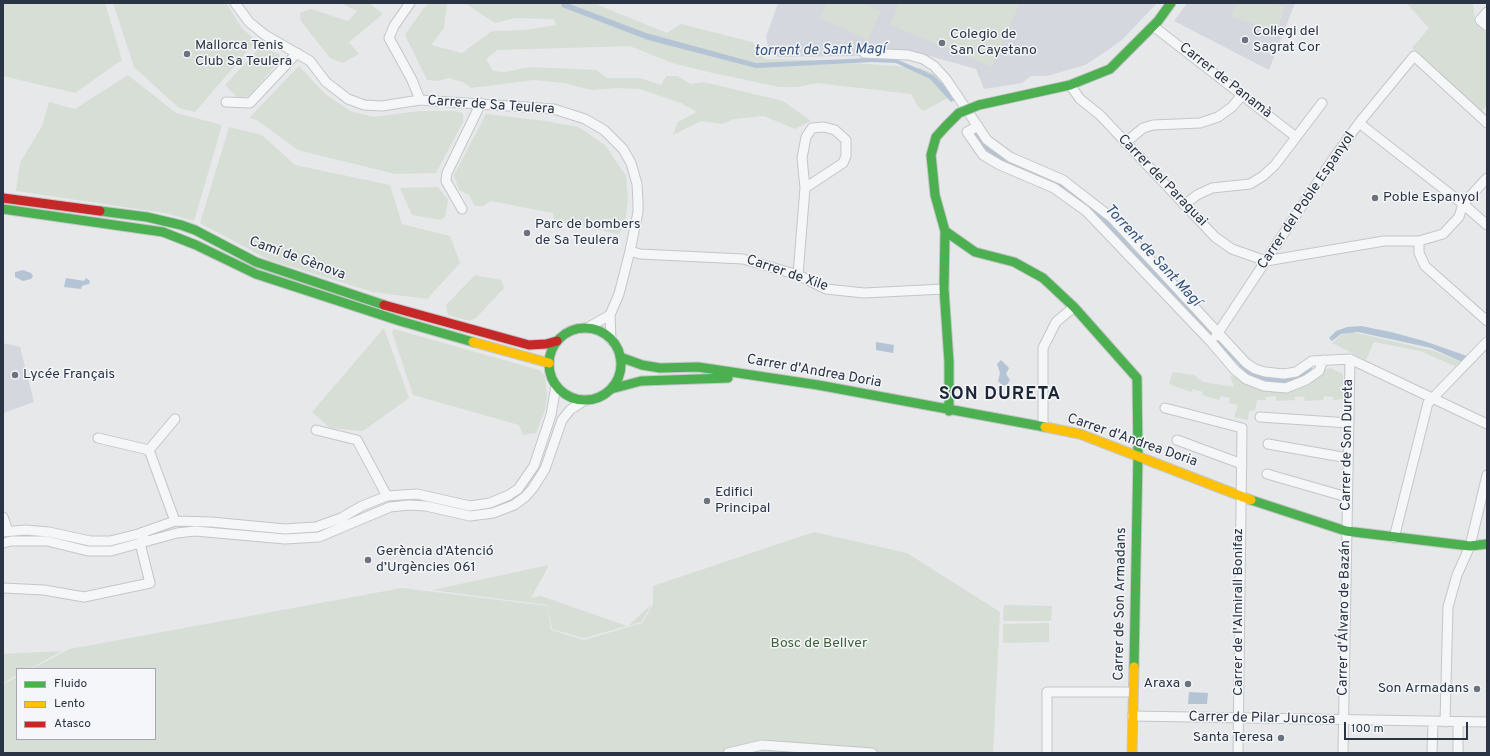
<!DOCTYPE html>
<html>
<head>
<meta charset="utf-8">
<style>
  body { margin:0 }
  #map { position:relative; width:1490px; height:756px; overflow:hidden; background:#e6e8ea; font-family:Overpass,sans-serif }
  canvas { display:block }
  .frame { position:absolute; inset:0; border:4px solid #2b3445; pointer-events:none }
  .legend { position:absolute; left:16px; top:668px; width:140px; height:72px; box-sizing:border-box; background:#f4f6f9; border:1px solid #a4a8b1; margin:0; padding:5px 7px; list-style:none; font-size:12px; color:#2b3445 }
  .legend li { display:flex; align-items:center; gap:8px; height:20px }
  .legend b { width:20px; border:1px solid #a4a8b1 }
  .scale { position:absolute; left:1344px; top:722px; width:124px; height:18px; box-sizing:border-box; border:2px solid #2b3445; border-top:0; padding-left:5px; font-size:12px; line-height:14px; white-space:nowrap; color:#2b3445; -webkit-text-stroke:3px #f4f6f9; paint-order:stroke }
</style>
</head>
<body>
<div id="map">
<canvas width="1490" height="756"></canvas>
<div class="frame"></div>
<ul class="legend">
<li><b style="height:5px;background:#4caf50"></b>Fluido</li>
<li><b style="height:5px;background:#ffc107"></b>Lento</li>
<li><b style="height:5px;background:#c62828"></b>Atasco</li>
</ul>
<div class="scale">100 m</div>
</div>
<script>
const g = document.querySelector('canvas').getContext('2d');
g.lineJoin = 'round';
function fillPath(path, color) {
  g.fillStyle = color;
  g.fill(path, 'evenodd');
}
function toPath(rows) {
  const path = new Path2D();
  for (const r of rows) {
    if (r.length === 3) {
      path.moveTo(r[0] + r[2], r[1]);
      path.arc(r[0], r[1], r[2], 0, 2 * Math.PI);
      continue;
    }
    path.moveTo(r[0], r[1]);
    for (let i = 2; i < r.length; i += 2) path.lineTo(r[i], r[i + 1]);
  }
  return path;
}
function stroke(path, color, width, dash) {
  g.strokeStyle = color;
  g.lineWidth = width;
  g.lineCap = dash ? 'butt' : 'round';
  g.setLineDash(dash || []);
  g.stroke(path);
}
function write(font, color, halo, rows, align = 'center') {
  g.font = font + ' Overpass,sans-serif';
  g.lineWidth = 3;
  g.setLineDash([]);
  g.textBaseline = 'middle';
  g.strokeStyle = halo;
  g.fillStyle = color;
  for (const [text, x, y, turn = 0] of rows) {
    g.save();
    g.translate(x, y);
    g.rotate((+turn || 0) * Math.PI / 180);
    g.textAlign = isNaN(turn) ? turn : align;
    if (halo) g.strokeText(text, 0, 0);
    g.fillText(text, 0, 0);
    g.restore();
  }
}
const built = toPath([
  [778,3,1157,3,1123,39,1108,50,1085,65,1047,76,1031,76,1022,83,984,89,976,69,912,51,874,48,864,53,863,56,778,57,769,52,766,37],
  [1187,3,1295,3,1269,70,1174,21],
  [3,343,20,347,34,402,3,413]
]);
const green = toPath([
  [3,3,105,3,122,60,75,93,3,76],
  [113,3,226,3,242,28,256,41,195,112,179,108,134,67],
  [341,3,369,3,383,14,349,42,359,54,343,63,330,58,301,21,300,13,311,9,348,21,357,11],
  [429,3,447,4,444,28,431,45,462,53,492,31,524,30,556,25,554,19,515,18,495,23,465,3,593,3,667,33,681,24,752,42,765,59,812,60,921,68,936,75,948,98,923,111,917,105,911,94,817,83,797,87,779,87,713,73,672,63,630,46,497,50,486,59,493,71,505,72,529,67,596,70,607,78,640,78,661,85,666,76,677,76,691,84,704,82,783,101,811,121,795,129,764,116,734,119,722,124,701,121,673,135,678,122,697,112,681,103,640,89,617,88,592,90,563,83,534,80,471,88,463,82,448,78,438,81,427,80,405,35,423,9],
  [827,3,862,3,881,11,868,40,820,18],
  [899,3,1020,3,992,67,890,25],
  [1236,3,1272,3,1285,7,1277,31,1231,17],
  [1406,3,1473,3,1475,23,1487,34,1487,105,1481,112,1412,48,1429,28],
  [261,46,279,54,281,59,249,96,238,98,225,85],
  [299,66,325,94,350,111,374,117,419,111,455,111,463,113,463,122,436,173,395,174,298,150,257,120,249,118],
  [128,75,176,113,222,125,194,221,165,213,16,191,20,163,42,126,49,102,75,109],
  [486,114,545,121,578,127,605,145,626,176,628,200,625,224,619,234,565,223,554,219,553,213,491,201,483,206,475,206,469,195,459,190,454,175],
  [229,127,262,135,295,165,390,185,402,224,450,236,460,263,427,299,373,292,269,260,200,223],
  [438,187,448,200,445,217,440,220,412,215,400,188],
  [475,275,501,280,504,288,476,318,470,321,448,315,446,305],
  [384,328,409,398,363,431,330,428,312,412],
  [394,329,539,370,545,376,547,397,545,410,536,433,523,435,519,425,413,395,392,332],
  [1353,332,1434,351,1461,362,1457,367,1420,351,1374,342,1366,360,1332,343,1341,335],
  [1331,368,1343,374,1343,399,1333,400,1333,397,1324,396,1323,400,1305,401,1304,397,1295,397,1295,400,1276,401,1276,396,1266,397,1266,400,1257,400,1255,410,1249,411,1248,420,1234,417,1238,405,1229,403,1230,398,1221,396,1219,400,1202,395,1203,392,1193,389,1191,392,1169,384,1173,372,1194,375,1203,382,1234,387,1230,375,1265,388],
  [814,532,907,553,1000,612,993,753,3,753,3,684,17,677,17,739,155,739,155,669,31,669,70,649,402,588,547,606,551,630,584,640,642,623,653,604,653,586],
  [549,565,531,598,541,596,627,626,584,638,552,629,547,605,432,590],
  [652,604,641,622,628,626],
  [1004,605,1052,606,1051,621,1003,621],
  [1049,623,1049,642,1003,643,1003,624],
  [62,651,29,669,17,669,17,675,3,683,3,654]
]);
const water = toPath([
  [561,3,567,3,646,33,756,63,871,58,896,59,933,75,943,84,955,100,951,102,930,79,896,63,872,62,756,68,648,40,562,7],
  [978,131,1031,168,1028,174,1002,161,985,150,973,134],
  [1036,170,1085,197,1133,244,1129,249,1091,209,1073,195,1058,186,1034,176],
  [1140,252,1210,326,1205,330,1136,256],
  [23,270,31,273,33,276,31,279,23,281,15,277,15,272],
  [66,278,84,281,86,278,90,281,89,284,82,286,81,289,64,287],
  [1361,326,1391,332,1424,341,1467,356,1462,362,1431,348,1358,332,1341,334,1332,341,1329,338,1336,331,1347,327],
  [876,342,894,345,893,353,876,350],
  [1227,345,1252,371,1263,377,1283,378,1296,375,1309,366,1314,370,1305,377,1287,384,1270,384,1254,379,1247,374,1223,349],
  [1001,360,1009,368,1006,374,1010,380,1007,385,1002,385,998,381,1000,373,997,364],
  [1189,692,1208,693,1207,704,1188,704]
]);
const stream = toPath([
  [1027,171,1037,175],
  [1128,246,1139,257],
  [1205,328,1225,349]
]);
const street = toPath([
  [235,3,249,22,265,35,310,61,326,82,348,99,364,105,382,106,420,100,554,109,585,119,604,130,623,149,631,163,637,184,638,202,638,212,630,251,619,294,610,315],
  [410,3,394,26,389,38,412,80,420,100],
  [1487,12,1480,20,1487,26],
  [1153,26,1296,137],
  [864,53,908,55,923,59,934,66,946,79,987,140,1010,157,1063,180,1112,218,1246,363,1255,369,1265,372,1284,374,1296,372,1312,361,1350,359,1487,424],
  [1070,85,1080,99,1100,115,1215,237,1232,249,1266,261,1384,241,1419,241,1443,234,1459,217,1463,204,1487,178],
  [226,102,250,103,297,53],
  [1359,123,1463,204,1487,225],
  [978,126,967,132,983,155,1000,165,1054,188,1086,211,1211,342,1235,370,1246,379,1264,386,1286,388,1306,380,1319,371,1323,360],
  [1125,143,1143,128,1153,125,1200,123,1218,117,1232,107,1242,95],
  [1184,205,1197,195,1212,188,1250,184,1263,176,1275,165,1322,103],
  [462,209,446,181,447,173,481,103],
  [1419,241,1419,253,1425,266,1487,321],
  [630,251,640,254,743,259,798,275,826,289,864,293,944,289],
  [798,275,805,188,802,158,806,137,812,128,824,127,835,130,846,140,846,156,843,163,805,188],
  [587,328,610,315,611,340],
  [1216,336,1331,162,1359,123,1414,56,1487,123],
  [1165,408,1242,428,1238,753],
  [1260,417,1349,423],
  [1043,426,1043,348,1056,322,1074,307],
  [316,430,357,440,387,496],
  [98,438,149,450,175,419],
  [1177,440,1242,464],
  [1268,444,1348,458],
  [149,450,175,521],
  [1267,474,1347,497],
  [3,517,8,531],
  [3,532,25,530,49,532,90,541,110,541,138,534,175,521,211,522,285,529,316,527,341,518,362,506,387,496,417,494,470,506,490,503,509,495,518,489,534,466,551,415,556,386],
  [1394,538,1428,403,1487,342],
  [3,543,11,541,47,541,88,551,111,551,177,533,195,531,285,539,319,537,390,507,409,505,426,506,470,516,493,513,514,505,525,497,533,488,545,469,562,420,570,410,585,400],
  [3,588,44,590,84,597,150,583,140,543,144,538],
  [1132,716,1487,722],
  [1445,722,1448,607,1457,575,1470,546,1487,475],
  [728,753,762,745,872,753],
  [1047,753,1047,692,1133,692],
  [1343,753,1350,359],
  [1432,753,1433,722],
  [1458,753,1458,722]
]);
const fast = toPath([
  [979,105,1070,85,1110,69,1158,21,1171,3],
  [946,126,936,137,931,155,935,195,945,231,944,289,949,362,949,411],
  [3,209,163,232,196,245,256,274,400,321,473,342],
  [100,211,147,217,181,225,195,230,256,262,384,305],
  [945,231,975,252,1014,262,1043,278,1074,307,1137,378,1138,455,1134,667],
  [585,364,36],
  [620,357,642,365,660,368,698,367,818,385,1045,427],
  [611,389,641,381,728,378],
  [1251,500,1346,531,1470,546,1487,544]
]);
const slow = toPath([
  [473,342,549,363],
  [1045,427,1080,434,1251,500],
  [1132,753,1134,667]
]);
const jam = toPath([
  [3,198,100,211],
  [384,305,529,345,546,344,557,341]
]);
const fastBridge = toPath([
  [946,126,959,113,979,105]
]);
const markers = [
  [1245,40,4,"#6c737f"],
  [942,43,4,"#6c737f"],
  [187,54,4,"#6c737f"],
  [1375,198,4,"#6c737f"],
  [527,233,4,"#6c737f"],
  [15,375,4,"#6c737f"],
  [707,501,4,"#6c737f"],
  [368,560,4,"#6c737f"],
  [1188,684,4,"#6c737f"],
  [1477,689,4,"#6c737f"],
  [1281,738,4,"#6c737f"]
];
const poiNames = [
  ["Col·legi del",1253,32],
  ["Sagrat Cor",1253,48],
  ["Colegio de",950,35],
  ["San Cayetano",950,51],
  ["Mallorca Tenis",195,46],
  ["Club Sa Teulera",195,62],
  ["Poble Espanyol",1383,198],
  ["Parc de bombers",535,225],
  ["de Sa Teulera",535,241],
  ["Lycée Français",23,375],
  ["Edifici",715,493],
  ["Principal",715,509],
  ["Gerència d’Atenció",376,552],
  ["d’Urgències 061",376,568],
  ["Araxa",1180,684,"right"],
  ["Son Armadans",1469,689,"right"],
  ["Santa Teresa",1273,738,"right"]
];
const streetNames = [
  ["Carrer de Panamà",1225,81,38],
  ["Carrer de Sa Teulera",491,106,4],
  ["Carrer del Paraguai",1162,181,46],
  ["Carrer del Poble Espanyol",1307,201,-56],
  ["Camí de Gènova",297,259,20],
  ["Carrer de Xile",787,274,19],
  ["Carrer d'Andrea Doria",814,372,10],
  ["Carrer d'Andrea Doria",1132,441,19],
  ["Carrer de Son Dureta",1348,445,-89],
  ["Carrer de Son Armadans",1121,604,-89],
  ["Carrer de l'Almirall Bonifaz",1239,612,-90],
  ["Carrer d'Álvaro de Bazán",1345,618,-89],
  ["Carrer de Pilar Juncosa",1262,719,1]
];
const parkNames = [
  ["Bosc de Bellver",819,644]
];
const waterNames = [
  ["torrent de Sant Magí",820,51,-1],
  ["Torrent de Sant Magí",1152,256,47]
];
const districtNames = [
  ["SON DURETA",1000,395]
];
fillPath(built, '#d4d7dd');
fillPath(green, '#d6ded6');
fillPath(water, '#b4c4d5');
stroke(stream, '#b4c4d5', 2.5);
stroke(street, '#c4c6c8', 11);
stroke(fast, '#c4c6c8', 11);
stroke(slow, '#c4c6c8', 11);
stroke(jam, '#c4c6c8', 11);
stroke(street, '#f5f6f7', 9);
stroke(fast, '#4caf50', 9);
stroke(slow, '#ffc107', 9);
stroke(jam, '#c62828', 9);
stroke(fastBridge, '#c4c6c8', 11, []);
stroke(fastBridge, '#4caf50', 9);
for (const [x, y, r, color] of markers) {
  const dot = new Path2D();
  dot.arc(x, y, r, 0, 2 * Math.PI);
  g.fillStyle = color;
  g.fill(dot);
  stroke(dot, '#f4f6f9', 1.5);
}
write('14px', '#2b3445', '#f4f6f9', poiNames, 'left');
write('14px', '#2b3445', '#f4f6f9', streetNames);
write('14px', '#3f6138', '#f4f6f9', parkNames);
write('italic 15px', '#34527a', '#f4f6f9', waterNames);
g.letterSpacing = '1px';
write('bold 18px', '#1d2536', '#f4f6f9', districtNames);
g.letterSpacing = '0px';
</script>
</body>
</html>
